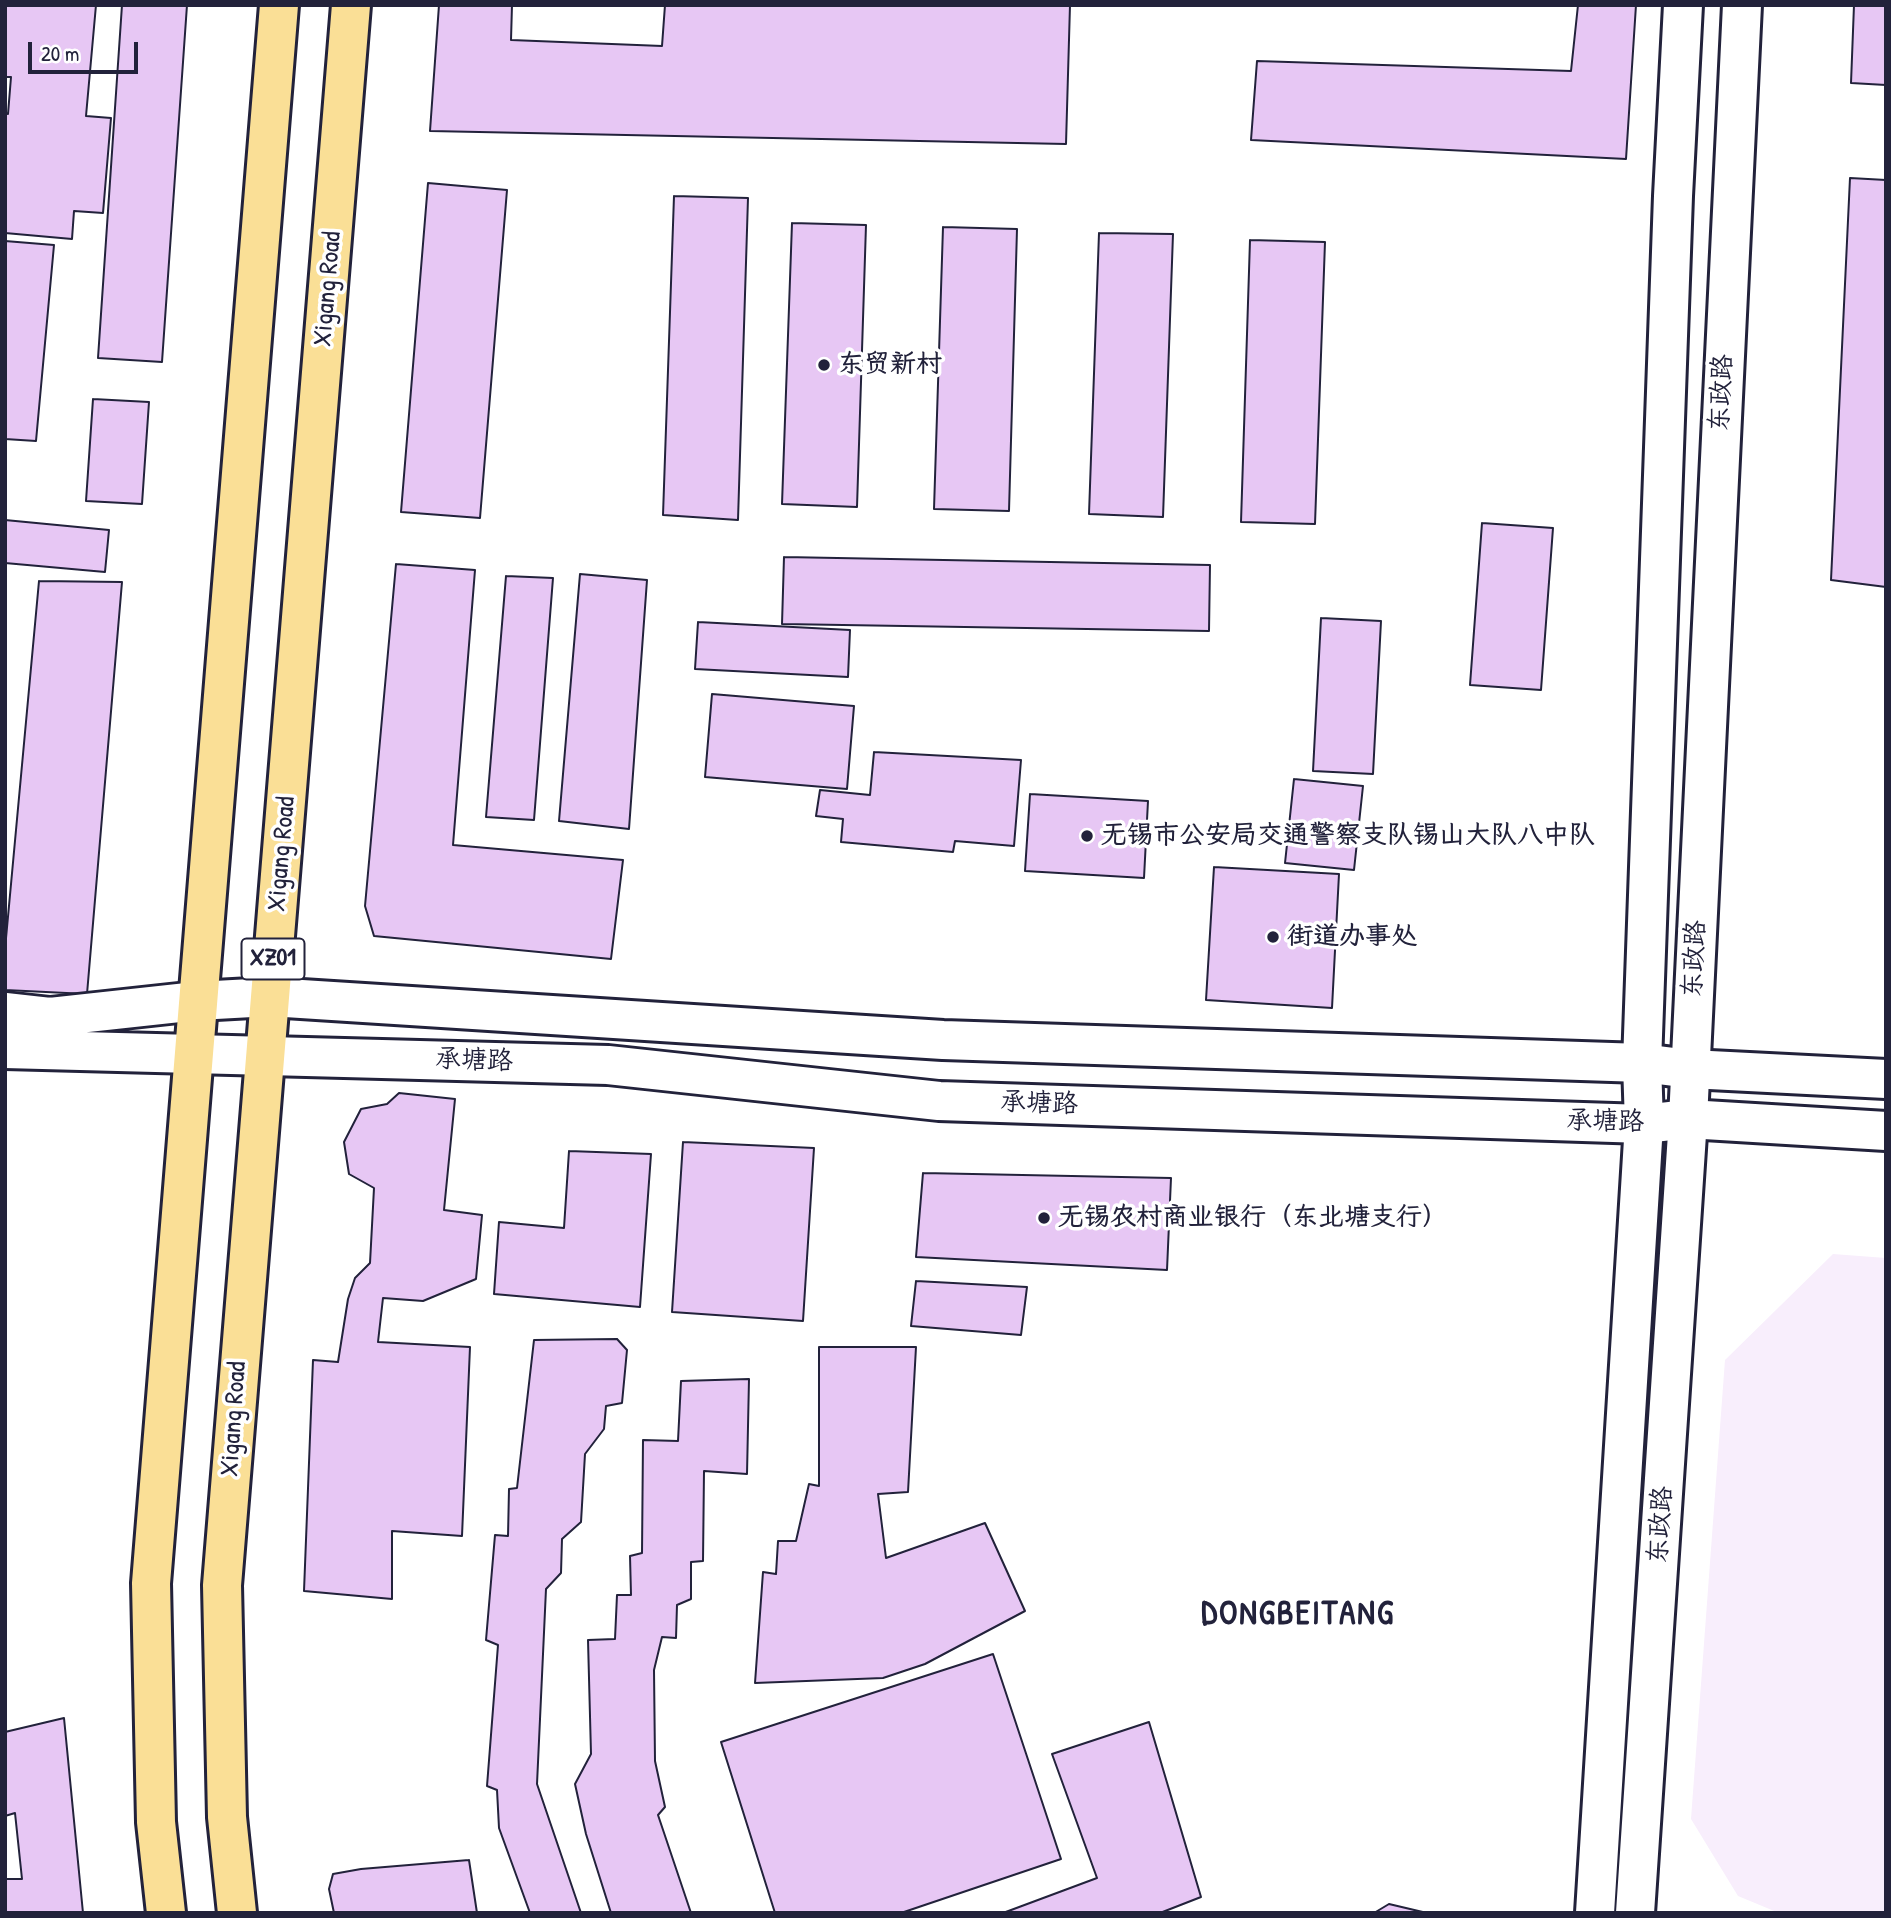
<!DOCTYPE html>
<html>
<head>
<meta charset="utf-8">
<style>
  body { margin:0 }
  #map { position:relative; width:1891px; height:1918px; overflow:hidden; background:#fff; font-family:"Patrick Hand",sans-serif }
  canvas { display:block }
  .frame { position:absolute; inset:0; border:7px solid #22223b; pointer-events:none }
  .scale { position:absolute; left:28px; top:42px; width:110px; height:32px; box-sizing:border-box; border:4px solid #22223b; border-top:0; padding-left:9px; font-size:21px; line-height:24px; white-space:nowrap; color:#22223b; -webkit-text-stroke:5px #fff; paint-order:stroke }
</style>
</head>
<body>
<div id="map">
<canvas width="1891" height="1918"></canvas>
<div class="frame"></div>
<div class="scale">20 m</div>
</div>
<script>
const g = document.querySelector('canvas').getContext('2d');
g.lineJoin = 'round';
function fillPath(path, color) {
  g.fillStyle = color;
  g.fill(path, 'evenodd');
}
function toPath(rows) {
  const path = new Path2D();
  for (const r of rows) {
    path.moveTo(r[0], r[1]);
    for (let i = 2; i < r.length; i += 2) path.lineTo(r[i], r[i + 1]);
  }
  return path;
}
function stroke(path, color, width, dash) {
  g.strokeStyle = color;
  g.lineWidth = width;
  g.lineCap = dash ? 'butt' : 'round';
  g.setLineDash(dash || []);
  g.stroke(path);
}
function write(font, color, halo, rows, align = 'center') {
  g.font = font + ' "Patrick Hand","LXGW WenKai TC",sans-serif';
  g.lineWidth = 7;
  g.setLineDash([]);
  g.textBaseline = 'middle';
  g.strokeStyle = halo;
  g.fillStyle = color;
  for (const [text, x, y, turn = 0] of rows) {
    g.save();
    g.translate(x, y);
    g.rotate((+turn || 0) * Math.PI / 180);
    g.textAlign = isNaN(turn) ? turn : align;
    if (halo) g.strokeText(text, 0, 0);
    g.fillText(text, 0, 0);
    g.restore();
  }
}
const built = toPath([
  [1833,1254,1886,1258,1886,1913,1779,1913,1738,1896,1691,1819,1725,1360]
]);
const building = toPath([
  [5,5,96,5,86,116,111,118,103,213,74,211,72,239,5,233,5,113,8,114,11,77,5,77,5,5],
  [122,5,187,5,162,362,98,358,122,5],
  [439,5,512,5,511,40,662,46,665,5,1070,5,1066,144,430,131,439,5],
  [1578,5,1636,5,1626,159,1251,140,1257,61,1571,71,1578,5],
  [1854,5,1886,5,1886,85,1851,83,1854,5],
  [1850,178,1886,180,1886,587,1831,580,1850,178],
  [428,183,507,190,480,518,401,512,428,183],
  [674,196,748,198,738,520,663,515,674,196],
  [792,223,866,225,857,507,782,504,792,223],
  [943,227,1017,229,1009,511,934,509,943,227],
  [1099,233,1173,234,1163,517,1089,514,1099,233],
  [1250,240,1325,242,1315,524,1241,522,1250,240],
  [5,241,54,245,36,441,5,439,5,241],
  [93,399,149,402,142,504,86,501,93,399],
  [5,520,109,530,105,572,5,563,5,520],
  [1482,523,1553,528,1541,690,1470,685,1482,523],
  [784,557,1210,565,1209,631,782,624,784,557],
  [396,564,475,570,453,845,623,860,611,959,374,936,365,906,396,564],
  [580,574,647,580,629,829,559,821,580,574],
  [506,576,553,578,534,820,486,817,506,576],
  [39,581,122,582,87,994,5,990,5,949,39,581],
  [1321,618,1381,621,1373,774,1313,771,1321,618],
  [698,622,850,630,848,677,695,669,698,622],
  [712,694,854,706,847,789,705,777,712,694],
  [874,752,1021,760,1014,846,955,841,953,852,841,842,843,819,816,816,820,790,870,795,874,752],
  [1294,779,1363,786,1354,870,1285,863,1294,779],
  [1030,794,1148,801,1144,878,1025,871,1030,794],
  [1214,867,1339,874,1332,1008,1206,1000,1214,867],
  [399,1093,455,1099,444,1210,482,1215,476,1279,423,1301,383,1298,378,1342,470,1347,462,1536,392,1531,392,1599,304,1591,313,1360,338,1362,348,1299,355,1278,370,1263,374,1188,349,1174,344,1142,361,1109,387,1104,399,1093],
  [683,1142,814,1148,803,1321,672,1312,683,1142],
  [569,1151,651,1154,640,1307,494,1294,499,1222,564,1228,569,1151],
  [923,1173,1171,1178,1167,1270,916,1257,923,1173],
  [916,1281,1027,1287,1021,1335,911,1326,916,1281],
  [617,1339,627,1350,622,1403,606,1406,604,1429,585,1454,581,1522,562,1539,561,1573,546,1589,537,1784,581,1913,530,1913,499,1828,497,1790,487,1786,498,1645,486,1640,495,1535,508,1536,509,1489,517,1488,534,1340,617,1339],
  [819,1347,916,1347,908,1492,878,1494,886,1558,985,1523,1025,1611,925,1664,883,1678,755,1683,763,1572,776,1574,778,1541,796,1541,809,1484,819,1486,819,1347],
  [749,1379,747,1474,704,1471,703,1561,691,1562,691,1599,677,1605,676,1638,662,1637,654,1670,655,1761,665,1807,658,1815,691,1913,611,1913,586,1834,575,1784,591,1754,588,1640,615,1639,617,1595,631,1595,630,1556,642,1553,643,1440,678,1441,681,1381,749,1379],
  [993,1654,1061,1859,901,1913,775,1913,721,1742,993,1654],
  [64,1718,83,1913,5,1913,5,1879,22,1879,15,1813,5,1816,5,1732,64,1718],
  [1149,1722,1201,1897,1160,1913,1003,1913,1097,1878,1052,1754,1149,1722],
  [469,1860,477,1913,334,1913,329,1889,333,1874,361,1869,469,1860],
  [1389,1904,1427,1913,1374,1913,1389,1904]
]);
const tertiary = toPath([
  [5,1012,50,1017,197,1001,270,997,943,1040,1642,1063,1690,1069,1886,1079],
  [5,1049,608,1065,939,1101,1644,1124,1688,1119,1886,1131]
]);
const secondary = toPath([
  [1595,1913,1644,1124,1642,1063,1673,196,1683,5],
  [1635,1913,1688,1119,1742,5]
]);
const primary = toPath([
  [166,1913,156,1822,151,1583,279,5],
  [237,1913,227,1817,222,1585,351,5]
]);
const markers = [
  [824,365,7,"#22223b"],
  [1087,836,7,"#22223b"],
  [1273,937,7,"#22223b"],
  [1044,1218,7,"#22223b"]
];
const shields = [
  [273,959,63]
];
const shieldNames = [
  ["XZ01",273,959]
];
const streetNames = [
  ["Xigang Road",328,289,-85],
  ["东政路",1722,393,-87],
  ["Xigang Road",282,854,-85],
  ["东政路",1695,959,-87],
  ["承塘路",474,1061,2],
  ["承塘路",1039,1104,2],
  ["承塘路",1605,1122,1],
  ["Xigang Road",234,1419,-86],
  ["东政路",1661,1525,-86]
];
const poiNames = [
  ["东贸新村",838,365],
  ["无锡市公安局交通警察支队锡山大队八中队",1101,836],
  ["街道办事处",1287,937],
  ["无锡农村商业银行（东北塘支行）",1058,1218]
];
const districtNames = [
  ["DONGBEITANG",1298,1615]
];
fillPath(built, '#f8eefc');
fillPath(building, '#e7c7f4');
stroke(building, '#22223b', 2);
stroke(tertiary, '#22223b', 44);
stroke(secondary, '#22223b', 44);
stroke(primary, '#22223b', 44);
stroke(tertiary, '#fff', 38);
stroke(secondary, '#fff', 38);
stroke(primary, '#fadf96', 38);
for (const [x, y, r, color] of markers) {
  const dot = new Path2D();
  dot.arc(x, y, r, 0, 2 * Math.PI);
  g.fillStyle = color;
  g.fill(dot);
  stroke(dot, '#fff', 2.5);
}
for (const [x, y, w] of shields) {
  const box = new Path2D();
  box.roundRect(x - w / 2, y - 20.5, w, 41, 5);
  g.fillStyle = '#fff';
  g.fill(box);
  stroke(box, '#22223b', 2);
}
write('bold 24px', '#22223b', null, shieldNames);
write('26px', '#22223b', '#fff', streetNames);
write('bold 26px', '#22223b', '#fff', poiNames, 'left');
g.letterSpacing = '2px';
write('bold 33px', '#22223b', '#fff', districtNames);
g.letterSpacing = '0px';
</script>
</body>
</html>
